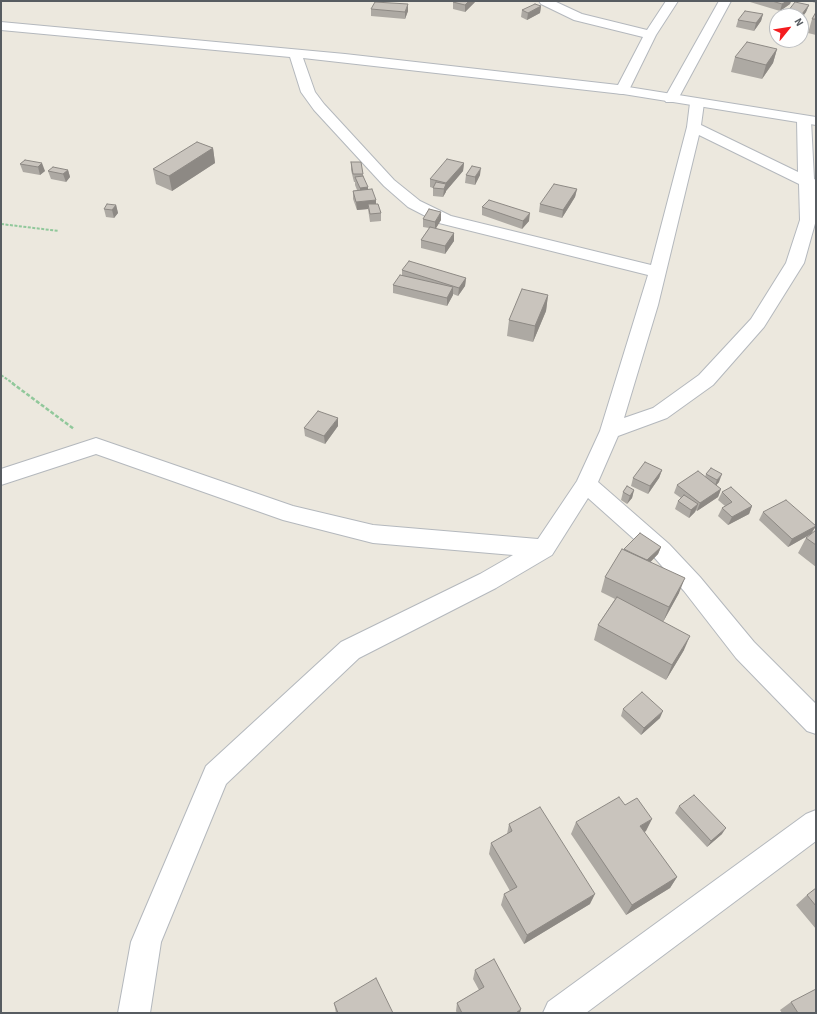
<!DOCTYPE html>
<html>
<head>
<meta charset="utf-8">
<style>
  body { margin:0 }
  #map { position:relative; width:817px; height:1014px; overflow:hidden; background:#ece8de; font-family:"Source Sans 3",sans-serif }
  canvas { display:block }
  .frame { position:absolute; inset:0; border:2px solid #575c61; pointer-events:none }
  .north { position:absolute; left:769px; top:8px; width:40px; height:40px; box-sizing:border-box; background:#fff; border:1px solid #bcbec0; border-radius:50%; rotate:60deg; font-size:11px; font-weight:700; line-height:16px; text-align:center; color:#575c61 }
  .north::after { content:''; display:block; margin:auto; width:14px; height:18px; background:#f41c1f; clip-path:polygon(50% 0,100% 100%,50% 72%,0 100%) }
</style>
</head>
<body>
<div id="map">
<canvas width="817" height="1014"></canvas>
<div class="frame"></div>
<div class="north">N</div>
</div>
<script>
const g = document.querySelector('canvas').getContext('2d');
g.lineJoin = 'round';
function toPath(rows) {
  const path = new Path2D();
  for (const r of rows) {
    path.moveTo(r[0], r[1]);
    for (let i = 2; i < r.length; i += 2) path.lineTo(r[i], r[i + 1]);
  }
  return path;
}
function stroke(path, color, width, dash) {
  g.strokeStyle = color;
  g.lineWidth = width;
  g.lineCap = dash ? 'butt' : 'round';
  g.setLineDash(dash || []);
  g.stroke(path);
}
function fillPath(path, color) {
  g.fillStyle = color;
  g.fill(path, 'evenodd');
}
const pathFar1 = toPath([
  [1,224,59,231],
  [1,375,14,384]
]);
const path = toPath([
  [12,383,74,429]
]);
const minor = toPath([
  [539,1,554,1,582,14,647,30,666,1,678,1,656,35,629,90,627,93,622,94,303,58,315,92,324,104,394,180,420,201,451,216,651,265,687,127,690,103,692,100,697,99,702,100,704,103,701,125,798,172,797,120,799,117,804,116,809,117,811,120,814,179,816,180,816,220,804,263,764,327,713,385,667,418,618,436,598,482,669,544,700,577,754,642,816,704,816,734,807,731,736,658,684,591,653,556,588,498,552,555,496,588,359,658,226,784,161,942,150,1013,118,1013,131,942,206,766,341,642,480,574,513,555,373,543,283,520,96,454,1,485,1,469,96,438,293,506,373,525,538,539,577,481,600,431,648,275,439,223,408,207,384,186,314,110,301,92,290,57,1,30,1,22,345,54,618,85,643,37,574,20,541,4,539,1],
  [699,135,799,184,800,220,786,263,751,319,699,375,653,408,624,418,658,305,699,135],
  [719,1,731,1,678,99,676,102,666,102,664,99,719,1],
  [816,810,816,841,586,1013,543,1013,548,1002,806,814,816,810]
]);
const tertiary = toPath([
  [622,86,816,117,816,125,617,93,615,90,617,87,622,86]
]);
const wall = toPath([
  [751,1,791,1,790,4,780,11,750,2],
  [809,1,816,1,816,3],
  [453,2,475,2,465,12,453,9],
  [809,5,806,12,801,19,801,16,783,16,786,15,788,11],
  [541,6,540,13,527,20,521,17,522,10],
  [371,9,408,11,405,19,371,16],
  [816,12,816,35,808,33,812,19],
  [763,14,761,21,754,31,736,27,738,20],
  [777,49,773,63,762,79,731,72,735,57],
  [213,148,215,163,172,191,156,184,153,169],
  [25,160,45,171,40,175,23,172,20,164],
  [351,162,363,174,363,176,368,189,376,200,376,204,381,213,381,221,370,222,368,209,357,210,353,199,353,191,357,190,355,185,355,182,354,182,351,170],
  [464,163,463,171,446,191,443,197,433,196,433,188,430,187,430,179],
  [68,170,70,177,66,182,51,179,48,171],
  [466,175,480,175,475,185,465,183],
  [577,189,575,197,562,218,539,212,540,204],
  [116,205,118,213,114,218,106,217,104,209],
  [482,207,529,221,522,229,482,215],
  [423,219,441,220,435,229,454,233,454,241,445,254,421,248,421,240,429,228,423,227],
  [402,270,466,278,465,286,458,296,453,294,453,295,447,306,393,293,393,285,402,275],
  [548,295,546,311,533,342,507,336,509,320],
  [338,426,325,444,305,436,304,428],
  [711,468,719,482,716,485,721,489,718,497,697,511,696,510,695,512,689,518,675,509,678,501,681,498,674,493,677,485,705,477,706,474],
  [662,470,659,478,648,494,631,486,633,478],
  [634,490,632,498,627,504,621,500,623,492],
  [722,492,752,506,749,514,728,525,718,516,722,508,725,506,718,500],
  [763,512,816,526,811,534,788,547,759,520],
  [816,530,816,567,798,553,806,538],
  [661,547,658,554,650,562,679,593,663,622,684,650,666,680,594,640,598,625,615,599,601,592,605,577,624,549],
  [623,709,660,718,641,735,621,716],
  [679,806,722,834,707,847,675,813],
  [576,822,646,831,644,832,677,877,670,888,626,915,571,834],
  [509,824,590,904,524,944,501,905,504,894,510,891,489,854,491,843,507,834],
  [816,888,816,929,796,905,807,895],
  [475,970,520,1013,457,1013,456,1011,457,1003,479,990,473,979],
  [791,1002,816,1013,782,1013,780,1010],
  [334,1003,393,1013,336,1013]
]);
const shadedWall = toPath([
  [469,1,475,1,475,2,465,12,465,5],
  [787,1,791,1,790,4,780,11,782,4],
  [408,4,408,11,405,19,405,12],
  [809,5,806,12,801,19,802,14],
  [541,6,540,13,527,20,528,13],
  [763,14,761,21,754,31,756,23],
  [777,49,773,63,762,79,766,65],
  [213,148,215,163,172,191,169,176],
  [42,163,45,171,40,175,38,167],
  [464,163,463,171,446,191,446,183],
  [481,168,480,175,475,185,475,177],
  [68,170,70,177,66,182,63,174],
  [446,184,446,192,443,197,444,189],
  [368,187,368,195,360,196,360,188],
  [577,189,575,197,562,218,563,210],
  [376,200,376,208,368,204,368,209,357,210,356,202],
  [116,205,118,213,114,218,112,210],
  [441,212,441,220,435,230,435,222],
  [530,213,529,221,522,229,523,221],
  [454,233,454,241,445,254,445,246],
  [466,278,465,286,458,296,459,288],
  [453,287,453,295,447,306,447,298],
  [548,295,546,311,533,342,535,326],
  [338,418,338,426,325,444,324,436],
  [662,470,659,478,648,494,650,486],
  [722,474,719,482,714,488,717,480],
  [721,489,718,497,697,511,700,503],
  [634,490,632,498,627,504,630,496],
  [698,504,695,512,689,518,691,510],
  [752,506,749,514,728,525,732,517],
  [816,526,811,534,788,547,792,539],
  [661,547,658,554,643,570,645,562],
  [685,578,679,593,663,622,669,607],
  [690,636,684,650,666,680,672,665],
  [663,711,660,718,641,735,644,728],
  [652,819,646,831,634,838,640,826],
  [726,828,722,834,707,847,711,841],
  [677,877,670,888,626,915,632,905],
  [595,894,590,904,524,944,527,935],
  [521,1009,520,1013,516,1013]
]);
const building = toPath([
  [454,1,469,1,465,5,453,2,454,1],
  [772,1,787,1,782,4,772,1],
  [375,2,408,4,405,12,371,9,375,2],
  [795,2,809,5,802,14,788,11,795,2],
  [535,4,541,6,528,13,522,10,535,4],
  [745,11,763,14,756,23,738,20,745,11],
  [816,12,816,19,812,19,816,12],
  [784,14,792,16,783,16,784,14],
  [747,42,777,49,766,65,735,57,747,42],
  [197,142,213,148,169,176,153,169,197,142],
  [447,159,464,163,446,183,430,179,447,159],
  [25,160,42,163,38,167,20,164,25,160],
  [351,162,361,162,363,174,353,174,351,162],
  [472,166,481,168,475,177,466,175,472,166],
  [53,167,68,170,63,174,48,171,53,167],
  [363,176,368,187,360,188,355,177,363,176],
  [436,182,446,184,444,189,433,188,436,182],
  [554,184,577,189,563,210,540,204,554,184],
  [372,189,376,200,356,202,353,191,372,189],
  [489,200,530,213,523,221,482,207,489,200],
  [107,204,116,205,112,210,104,209,107,204],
  [368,204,378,204,381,213,370,214,368,204],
  [429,209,441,212,435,222,423,219,429,209],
  [430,227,454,233,445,246,421,240,430,227],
  [409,261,466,278,459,288,402,270,409,261],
  [400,275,453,287,447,298,393,285,400,275],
  [522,289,548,295,535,326,509,320,522,289],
  [318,411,338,418,324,436,304,428,318,411],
  [645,462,662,470,650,486,633,478,645,462],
  [711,468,722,474,717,480,706,474,711,468],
  [698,471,721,489,700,503,677,485,698,471],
  [627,486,634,490,630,496,623,492,627,486],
  [731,487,752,506,732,517,722,508,732,502,722,492,731,487],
  [684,495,698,504,691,510,678,501,684,495],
  [786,500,816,526,792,539,763,512,786,500],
  [816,530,816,545,806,538,816,530],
  [640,533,661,547,647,560,632,553,624,549,640,533],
  [622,549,685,578,669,607,605,577,622,549],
  [617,597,690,636,672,665,598,625,617,597],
  [642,692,663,711,644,728,623,709,642,692],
  [694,795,726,828,711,841,679,806,694,795],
  [619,797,625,805,637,798,652,819,640,826,677,877,632,905,576,822,619,797],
  [540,807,595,894,527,935,504,894,517,887,491,843,512,831,509,824,540,807],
  [816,888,816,906,807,895,816,888],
  [494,959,521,1009,516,1013,462,1013,457,1003,484,987,475,970,494,959],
  [376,978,393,1013,338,1013,334,1003,376,978],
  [816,989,816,1013,798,1013,791,1002,816,989]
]);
stroke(minor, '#b4b8bd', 2);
stroke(tertiary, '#b4b8bd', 2);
stroke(pathFar1, '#91c89b', 2, [3, 1.5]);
stroke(path, '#91c89b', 2.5, [4, 2]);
fillPath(minor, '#fff');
fillPath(tertiary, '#fff');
fillPath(wall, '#ada9a3');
fillPath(shadedWall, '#8d8984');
fillPath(building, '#c9c4bd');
stroke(building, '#8d8984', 1);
</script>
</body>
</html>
